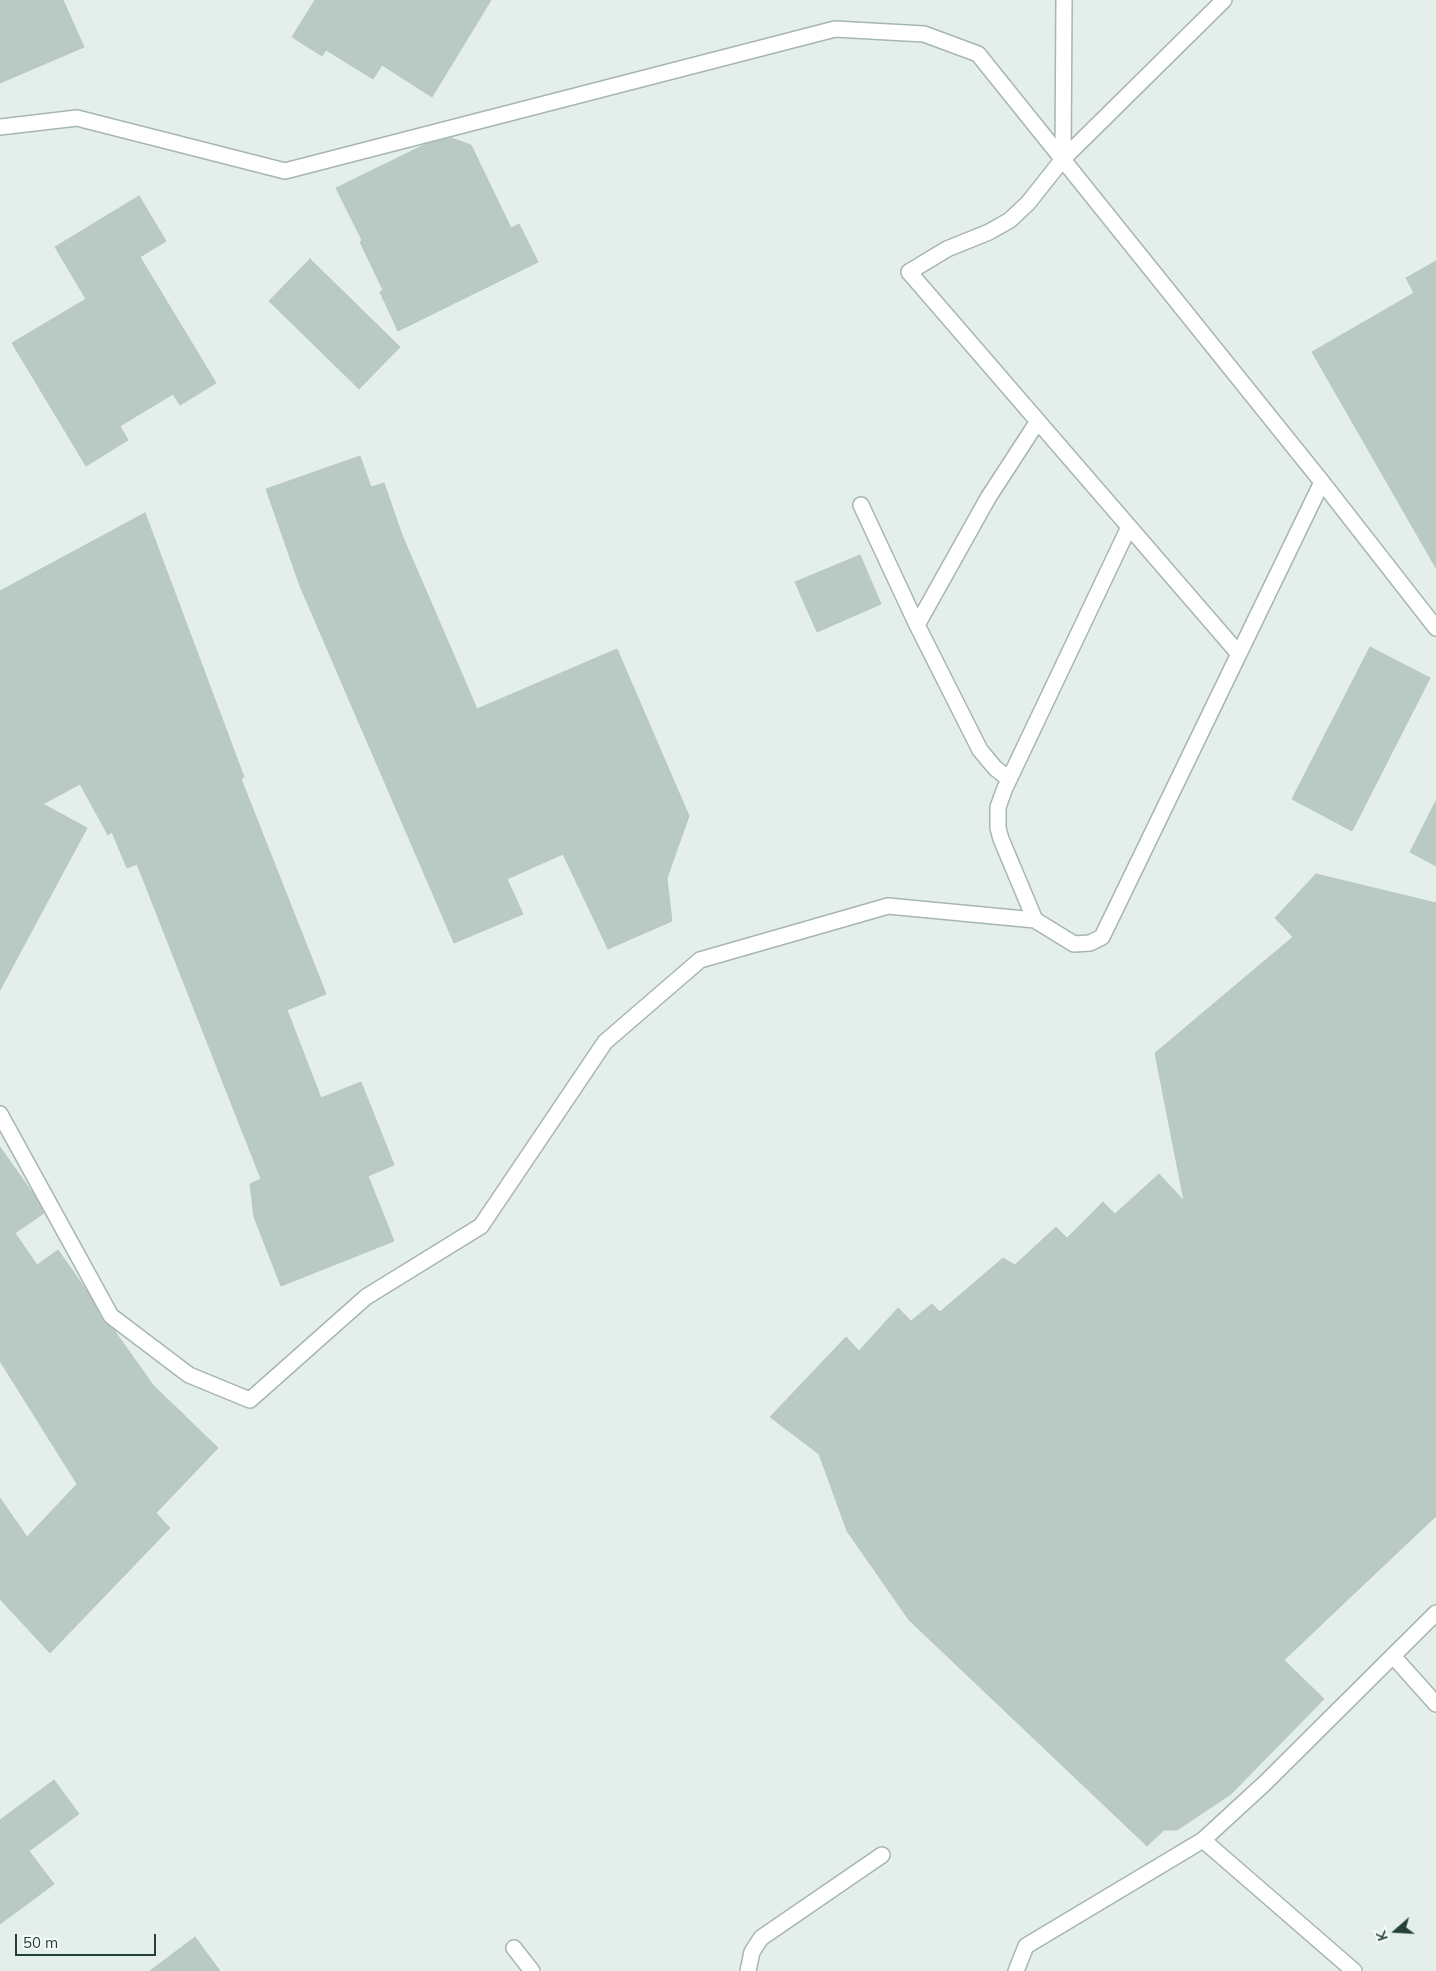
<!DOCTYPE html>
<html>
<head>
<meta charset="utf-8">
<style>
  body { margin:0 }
  #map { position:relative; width:1436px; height:1971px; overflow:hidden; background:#e4eeea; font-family:Mulish,sans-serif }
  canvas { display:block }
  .north { position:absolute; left:1371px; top:1906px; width:50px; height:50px; -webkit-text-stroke:4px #f5faf8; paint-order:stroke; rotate:251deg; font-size:14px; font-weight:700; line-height:20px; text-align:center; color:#234039 }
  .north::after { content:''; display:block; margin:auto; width:18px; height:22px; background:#234039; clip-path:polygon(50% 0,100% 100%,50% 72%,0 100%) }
  .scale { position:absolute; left:15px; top:1934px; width:141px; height:22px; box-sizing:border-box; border:2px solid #234039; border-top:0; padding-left:6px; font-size:15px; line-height:18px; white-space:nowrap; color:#234039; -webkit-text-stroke:4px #f5faf8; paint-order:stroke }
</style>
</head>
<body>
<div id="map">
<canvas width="1436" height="1971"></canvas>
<div class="north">K</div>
<div class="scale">50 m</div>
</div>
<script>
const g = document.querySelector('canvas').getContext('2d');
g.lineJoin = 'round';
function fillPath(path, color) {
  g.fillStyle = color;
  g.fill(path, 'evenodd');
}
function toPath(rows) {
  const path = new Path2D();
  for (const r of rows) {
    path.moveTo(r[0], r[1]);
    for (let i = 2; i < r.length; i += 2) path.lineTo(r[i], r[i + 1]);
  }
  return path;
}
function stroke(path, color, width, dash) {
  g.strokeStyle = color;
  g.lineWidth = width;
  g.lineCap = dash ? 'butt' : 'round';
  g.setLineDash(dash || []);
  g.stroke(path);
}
const building = toPath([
  [0,0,63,0,84,47,0,83,0,0],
  [315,0,491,0,432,97,382,65,373,79,326,50,322,56,292,37,315,0],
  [451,138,471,145,511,228,519,224,538,262,398,331,380,292,383,290,360,242,362,240,336,188,426,144,451,138],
  [139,196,166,241,140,257,216,383,180,405,173,394,120,426,128,440,86,466,12,343,86,299,55,247,139,196],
  [310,259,400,347,359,389,269,301,310,259],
  [1436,261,1436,568,1312,352,1414,293,1406,278,1436,261],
  [360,456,371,487,384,483,402,535,477,709,617,649,689,816,667,878,672,921,608,949,563,854,507,879,523,914,454,943,300,586,266,489,360,456],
  [145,513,244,777,241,779,326,994,287,1010,321,1098,361,1082,394,1165,368,1176,394,1241,281,1286,254,1217,250,1184,261,1179,137,864,127,868,112,832,108,835,80,784,43,804,87,828,0,990,0,591,145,513],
  [860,555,881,604,817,632,795,582,860,555],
  [1370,647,1430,678,1352,831,1292,799,1370,647],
  [1436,801,1436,866,1410,852,1436,801],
  [1316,874,1436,903,1436,1516,1284,1660,1324,1699,1231,1794,1177,1830,1164,1830,1147,1846,909,1620,847,1531,819,1454,770,1417,846,1337,859,1351,898,1308,911,1321,932,1304,940,1312,1003,1258,1015,1265,1056,1227,1067,1238,1103,1202,1115,1214,1159,1174,1184,1201,1155,1053,1293,937,1275,918,1316,874],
  [0,1147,34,1195,44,1213,15,1233,37,1265,58,1250,87,1291,103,1321,114,1330,153,1385,218,1448,156,1513,170,1528,50,1653,0,1599,0,1498,27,1537,77,1484,0,1361,0,1147],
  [54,1780,79,1814,29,1851,54,1884,0,1924,0,1820,54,1780],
  [195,1937,220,1971,150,1971,195,1937]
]);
const minor = toPath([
  [1224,0,1063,159,1028,203,1010,220,989,232,947,249,909,272,1239,654],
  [0,127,77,118,285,171,835,29,924,34,978,54,1322,482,1436,628],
  [1063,159,1064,0],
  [861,505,917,625,980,750,995,768,1009,779],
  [917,625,988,498,1038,421],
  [1035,920,1001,839,998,828,998,807,1005,788,1129,527],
  [0,1114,111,1316,189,1375,250,1400,366,1297,481,1226,605,1042,700,960,888,906,1035,920,1074,944,1090,943,1102,937,1322,482],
  [1393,1656,1436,1704],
  [1203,1840,1354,1971],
  [514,1948,532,1971],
  [748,1971,752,1952,761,1938,882,1855],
  [1016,1971,1026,1946,1203,1840,1265,1783,1436,1613]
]);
fillPath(building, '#b9c9c3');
stroke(building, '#b7c8c1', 1);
stroke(minor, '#a6b6b1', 18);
stroke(minor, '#fff', 15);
</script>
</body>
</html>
